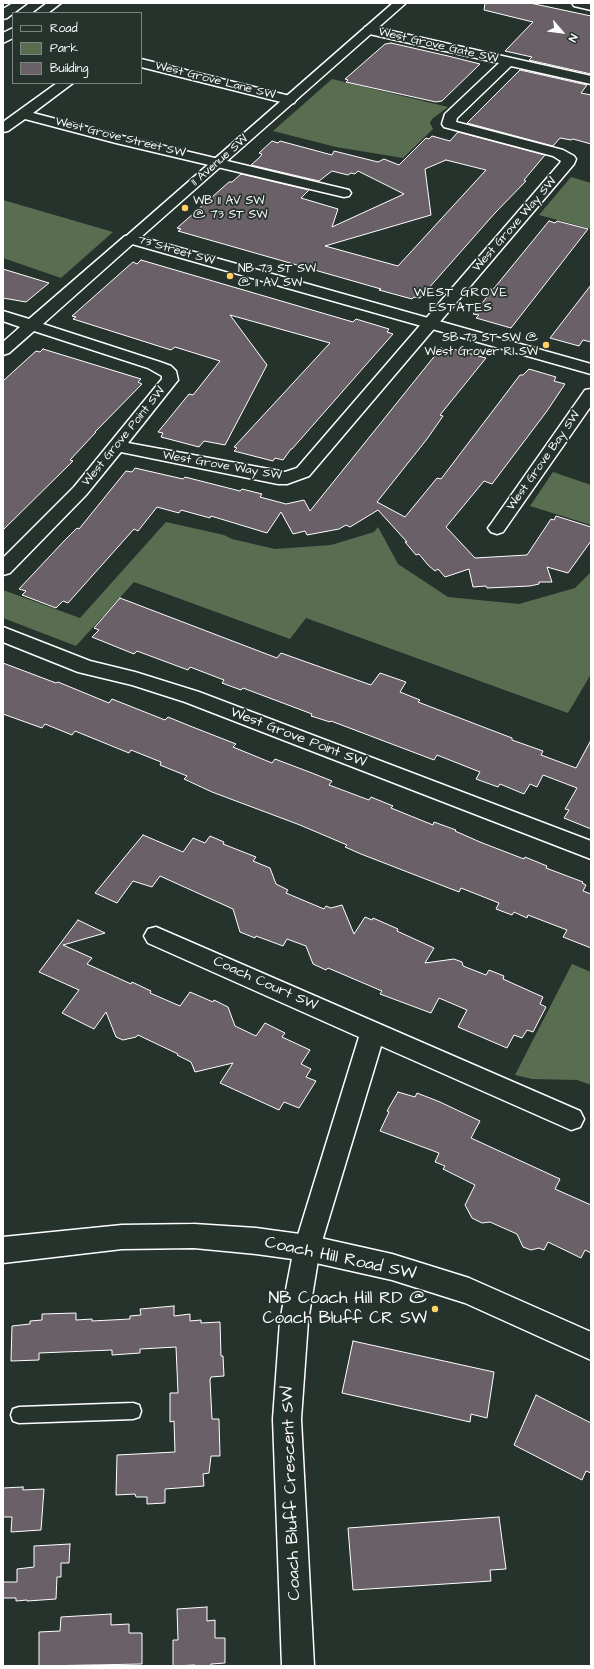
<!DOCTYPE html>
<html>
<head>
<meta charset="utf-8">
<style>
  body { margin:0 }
  #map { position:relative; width:594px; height:1669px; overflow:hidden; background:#26332d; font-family:"Architects Daughter",sans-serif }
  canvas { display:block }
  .frame { position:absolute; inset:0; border:4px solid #fff; pointer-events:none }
  .legend { position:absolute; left:12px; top:12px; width:130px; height:72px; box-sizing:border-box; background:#26332d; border:1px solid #7d8581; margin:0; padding:5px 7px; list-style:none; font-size:12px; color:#fff }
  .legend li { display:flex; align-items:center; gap:8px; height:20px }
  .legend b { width:20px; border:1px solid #7d8581 }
  .north { position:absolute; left:542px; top:12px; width:40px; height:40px; -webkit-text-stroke:3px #26332d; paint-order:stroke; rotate:118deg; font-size:11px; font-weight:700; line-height:16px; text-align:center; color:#fff }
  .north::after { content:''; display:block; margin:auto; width:14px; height:18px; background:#fff; clip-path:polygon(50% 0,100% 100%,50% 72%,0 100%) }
</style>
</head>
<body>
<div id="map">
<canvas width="594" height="1669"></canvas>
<div class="frame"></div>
<ul class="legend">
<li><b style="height:5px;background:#26332d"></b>Road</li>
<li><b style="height:11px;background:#596d51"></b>Park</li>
<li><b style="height:11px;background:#6a6067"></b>Building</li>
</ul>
<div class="north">N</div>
</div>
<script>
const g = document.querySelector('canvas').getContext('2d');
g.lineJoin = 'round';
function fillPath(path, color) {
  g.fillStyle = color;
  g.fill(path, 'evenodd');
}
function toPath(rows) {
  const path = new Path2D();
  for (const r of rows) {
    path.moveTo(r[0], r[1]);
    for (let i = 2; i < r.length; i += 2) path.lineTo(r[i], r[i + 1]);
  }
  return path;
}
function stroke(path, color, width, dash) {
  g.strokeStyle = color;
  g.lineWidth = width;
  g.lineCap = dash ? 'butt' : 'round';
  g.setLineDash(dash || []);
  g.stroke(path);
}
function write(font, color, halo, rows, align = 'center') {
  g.font = font + ' "Architects Daughter",sans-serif';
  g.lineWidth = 3.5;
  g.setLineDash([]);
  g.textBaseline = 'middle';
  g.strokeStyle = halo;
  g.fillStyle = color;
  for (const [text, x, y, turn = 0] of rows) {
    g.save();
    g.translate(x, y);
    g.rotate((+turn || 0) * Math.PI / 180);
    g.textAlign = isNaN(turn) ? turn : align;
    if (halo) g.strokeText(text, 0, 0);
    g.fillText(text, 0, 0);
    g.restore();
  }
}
const green = toPath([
  [332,79,448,107,432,119,430,123,433,129,403,158,336,147,273,131],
  [571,177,591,183,591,229,539,215],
  [3,200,113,232,61,278,3,258],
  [553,472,591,485,591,525,530,506],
  [166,522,224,535,232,539,275,549,331,545,374,532,378,527,398,564,448,597,519,604,575,588,591,572,591,674,568,713,306,618,290,639,134,582,76,646,3,618,3,590,80,618],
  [572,964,591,972,591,1085,577,1080,532,1079,515,1075]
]);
const building = toPath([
  [485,3,530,3,591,16,591,74,529,60,532,57,505,51,533,22,484,10,485,3],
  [391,43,448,56,480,64,442,101,436,102,346,82,348,80,345,79,385,44,391,43],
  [520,70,587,85,581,93,591,95,591,144,573,139,571,140,560,138,553,146,467,123,520,70],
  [458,132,545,155,524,180,526,181,495,213,420,298,414,297,412,299,379,290,381,289,178,231,181,229,177,228,229,182,232,182,241,174,309,190,301,198,338,209,332,227,404,194,358,171,355,174,351,173,348,175,332,171,319,181,251,165,260,157,262,154,259,153,272,141,278,143,280,141,332,155,334,151,378,162,384,159,399,165,426,138,429,139,432,136,450,141,458,132],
  [446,160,486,170,398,266,325,246,431,215,425,169,446,160],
  [549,221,555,223,557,221,588,229,511,328,476,318,479,315,473,314,549,221],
  [141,260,353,322,356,319,389,329,387,332,393,334,292,449,291,449,283,460,275,458,273,461,234,451,237,448,234,447,330,343,230,315,267,365,225,445,204,441,199,447,161,437,163,433,158,432,189,394,193,395,220,361,175,347,171,350,73,319,76,317,72,316,133,262,137,264,141,260],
  [3,269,49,283,26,302,3,298,3,269],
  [591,285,591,342,583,340,579,346,550,338,591,285],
  [441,348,448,350,449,348,486,358,440,415,443,416,427,439,377,502,405,517,437,478,441,479,520,375,523,375,529,369,556,377,554,381,565,384,547,411,492,484,484,481,446,527,475,558,527,555,551,519,554,520,556,516,591,527,591,541,568,573,547,567,552,582,539,582,539,584,530,586,487,588,486,586,473,587,469,569,445,577,438,569,435,571,428,565,419,554,416,555,405,542,407,542,378,510,350,527,346,525,339,529,307,535,305,531,293,534,281,512,267,533,211,516,210,518,181,510,179,513,157,507,138,531,134,529,68,603,63,601,56,608,22,595,26,591,19,589,64,541,77,528,79,529,126,471,132,472,135,468,183,479,185,477,240,491,242,489,262,494,260,497,286,504,304,500,310,511,441,348],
  [43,349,141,379,138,382,142,384,95,432,96,432,70,460,73,461,3,530,3,381,36,351,40,352,43,349],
  [120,598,277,658,281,653,371,685,380,673,406,682,400,692,420,700,418,702,512,738,512,740,543,751,541,755,576,768,591,740,591,829,564,818,569,810,565,809,577,788,543,775,537,787,530,784,524,794,500,784,498,787,476,779,480,772,437,755,434,760,331,721,330,722,311,716,312,714,243,688,241,690,222,683,224,680,190,667,188,670,137,651,134,654,92,637,99,630,94,628,120,598],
  [3,663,56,683,58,682,109,703,112,699,165,720,168,717,190,726,236,744,233,747,272,763,275,759,312,773,332,781,329,785,369,800,371,797,393,806,391,808,433,825,434,822,456,830,455,831,480,842,524,859,525,857,547,866,546,868,583,882,582,883,586,885,583,891,591,894,591,948,563,937,567,930,528,915,527,918,514,912,512,915,496,909,499,903,461,888,459,892,361,854,345,847,347,845,300,825,212,792,184,779,187,776,160,765,161,762,131,750,129,753,75,731,72,735,45,724,42,728,3,714,3,663],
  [143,835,183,852,193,838,205,843,210,836,224,842,223,844,256,857,253,861,270,868,276,884,288,890,286,893,324,909,326,906,331,908,342,905,354,934,365,917,372,920,373,918,398,929,397,931,434,948,425,963,454,959,462,962,463,966,486,975,489,970,504,976,503,979,543,997,540,1004,546,1007,533,1032,527,1030,522,1038,514,1035,507,1048,458,1027,467,1010,439,998,431,1013,380,994,382,991,328,968,326,970,313,964,306,946,287,939,283,946,256,936,255,938,240,932,233,909,160,876,152,887,133,881,117,903,95,893,143,835],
  [78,920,105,933,63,945,92,958,87,964,131,984,132,982,151,991,150,993,180,1006,190,992,213,1002,214,1000,228,1007,235,1026,256,1036,265,1023,285,1033,282,1037,310,1050,301,1064,311,1069,306,1077,316,1081,299,1108,284,1102,279,1110,220,1083,233,1063,195,1072,191,1062,177,1055,178,1054,138,1035,136,1037,123,1040,116,1037,106,1012,94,1029,62,1013,79,990,39,972,78,920],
  [398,1092,415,1097,417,1093,440,1102,480,1121,471,1138,560,1179,555,1189,591,1205,591,1253,585,1250,581,1258,548,1242,544,1250,539,1248,531,1250,523,1247,517,1234,490,1222,482,1223,472,1218,465,1205,475,1185,443,1169,445,1166,435,1162,439,1153,380,1131,389,1112,387,1111,398,1092],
  [174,1306,174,1316,190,1314,190,1321,201,1320,201,1323,220,1322,221,1356,223,1356,224,1376,211,1377,210,1380,212,1419,219,1419,220,1456,211,1456,209,1473,203,1474,204,1486,165,1489,165,1503,147,1504,147,1497,136,1497,135,1494,116,1495,117,1455,175,1452,174,1421,170,1422,170,1393,178,1393,176,1347,140,1349,140,1353,112,1355,112,1350,39,1353,39,1360,11,1361,12,1326,30,1324,30,1321,42,1320,42,1314,76,1313,76,1320,92,1319,92,1321,130,1319,130,1316,141,1315,140,1309,174,1306],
  [353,1341,494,1372,487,1418,471,1414,470,1422,342,1393,353,1341],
  [536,1395,591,1423,591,1473,586,1471,582,1480,514,1445,536,1395],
  [23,1487,23,1490,44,1489,41,1530,11,1532,12,1517,3,1517,3,1488,23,1487],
  [499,1517,506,1569,490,1570,491,1581,353,1590,348,1528,499,1517],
  [70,1544,69,1563,61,1563,61,1577,57,1577,56,1599,27,1601,27,1600,16,1601,16,1598,3,1598,3,1582,17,1582,17,1569,34,1567,34,1546,70,1544],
  [207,1607,207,1621,215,1620,215,1638,225,1638,225,1663,211,1664,211,1666,195,1666,195,1665,173,1666,173,1640,178,1640,177,1609,207,1607],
  [111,1614,111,1625,129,1624,129,1633,142,1633,142,1664,39,1666,39,1632,60,1631,61,1617,111,1614]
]);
const lane = toPath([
  [133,1403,139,1405,141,1411,139,1417,133,1419,19,1423,13,1421,11,1415,13,1409,19,1407,133,1403]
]);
const street = toPath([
  [572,3,591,3,591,10,574,6,572,3],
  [369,26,591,76,591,84,511,66,457,118,456,122,563,150,574,156,576,159,574,164,309,476,287,484,278,484,121,452,86,495,10,573,3,575,3,558,74,487,162,379,162,376,148,368,34,331,9,353,3,355,3,342,20,327,3,321,3,311,29,319,125,236,135,236,137,239,135,242,43,324,160,362,171,366,176,371,178,380,128,443,285,472,297,468,560,163,561,161,553,156,444,127,442,124,445,114,499,63,365,33,363,30,365,27,369,26],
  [141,59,294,97,296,100,294,103,289,104,141,67,141,59],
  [57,83,73,83,33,113,118,135,349,190,351,193,349,196,344,197,116,143,25,119,8,131,3,132,3,122,57,83],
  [591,389,591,406,503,532,497,534,491,532,488,528,491,524,585,390,591,389],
  [3,627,90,661,135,672,199,692,591,841,591,859,185,702,132,685,78,672,3,642,3,627],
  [156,927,580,1111,584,1119,580,1127,571,1130,381,1046,320,1248,308,1321,301,1419,314,1666,282,1666,273,1419,280,1321,294,1248,359,1037,148,943,144,936,148,929,156,927]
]);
const secondary = toPath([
  [13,3,27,3,7,18,3,19,3,9,13,3],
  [47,3,61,3,48,13,34,13,47,3],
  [393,3,406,3,141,237,591,364,591,374,125,242,123,239,393,3],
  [13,28,13,38,3,43,3,33,13,28],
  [194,1224,256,1228,307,1235,392,1254,469,1278,591,1332,591,1360,465,1303,392,1280,307,1261,256,1254,194,1248,122,1249,3,1263,3,1237,122,1225,194,1224]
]);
const markers = [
  [185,208,4,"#ffd166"],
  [230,276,4,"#ffd166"],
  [546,345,4,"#ffd166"],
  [435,1309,4,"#ffd166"]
];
const farStreetnames = [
  ["West Grove Gate SW",438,46,13],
  ["West Grove Lane SW",215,81,14],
  ["West Grove Street SW",120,138,14],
  ["11 Avenue SW",220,161,-41],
  ["West Grove Way SW",515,225,-49],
  ["73 Street SW",176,251,16],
  ["West Grove Point SW",124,437,-51],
  ["West Grove Bay SW",544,461,-55],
  ["West Grove Way SW",222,466,10]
];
const farPoinames = [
  ["WB 11 AV SW",193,201],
  ["@ 73 ST SW",193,215],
  ["NB 73 ST SW",238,269],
  ["@ 11 AV SW",238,283],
  ["SB 73 ST SW @",538,338,"right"],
  ["West Grover RI SW",538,352,"right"]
];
const farNeighbourhoodnames = [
  ["WEST GROVE",461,293],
  ["ESTATES",461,308]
];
const streetNames = [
  ["West Grove Point SW",298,738,21],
  ["Coach Court SW",265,984,24]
];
const nearStreetnames = [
  ["Coach Hill Road SW",340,1259,12],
  ["Coach Bluff Crescent SW",292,1493,-92]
];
const nearPoinames = [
  ["NB Coach Hill RD @",427,1299],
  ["Coach Bluff CR SW",427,1319]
];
fillPath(green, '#596d51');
fillPath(building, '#6a6067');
stroke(building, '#fff', 1);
stroke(lane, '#fff', 3);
stroke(street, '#fff', 3);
stroke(secondary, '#fff', 3);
fillPath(lane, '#26332d');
fillPath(street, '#26332d');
fillPath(secondary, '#26332d');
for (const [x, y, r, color] of markers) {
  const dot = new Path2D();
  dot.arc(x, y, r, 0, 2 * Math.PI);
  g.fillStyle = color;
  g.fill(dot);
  stroke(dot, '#26332d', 1.5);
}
write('12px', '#fff', '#26332d', farStreetnames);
write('12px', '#fff', '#26332d', farPoinames, 'left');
g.letterSpacing = '1px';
write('13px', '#fff', '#26332d', farNeighbourhoodnames);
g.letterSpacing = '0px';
write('14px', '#fff', '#26332d', streetNames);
write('17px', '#fff', '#26332d', nearStreetnames);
write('17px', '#fff', '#26332d', nearPoinames, 'right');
</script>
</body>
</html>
